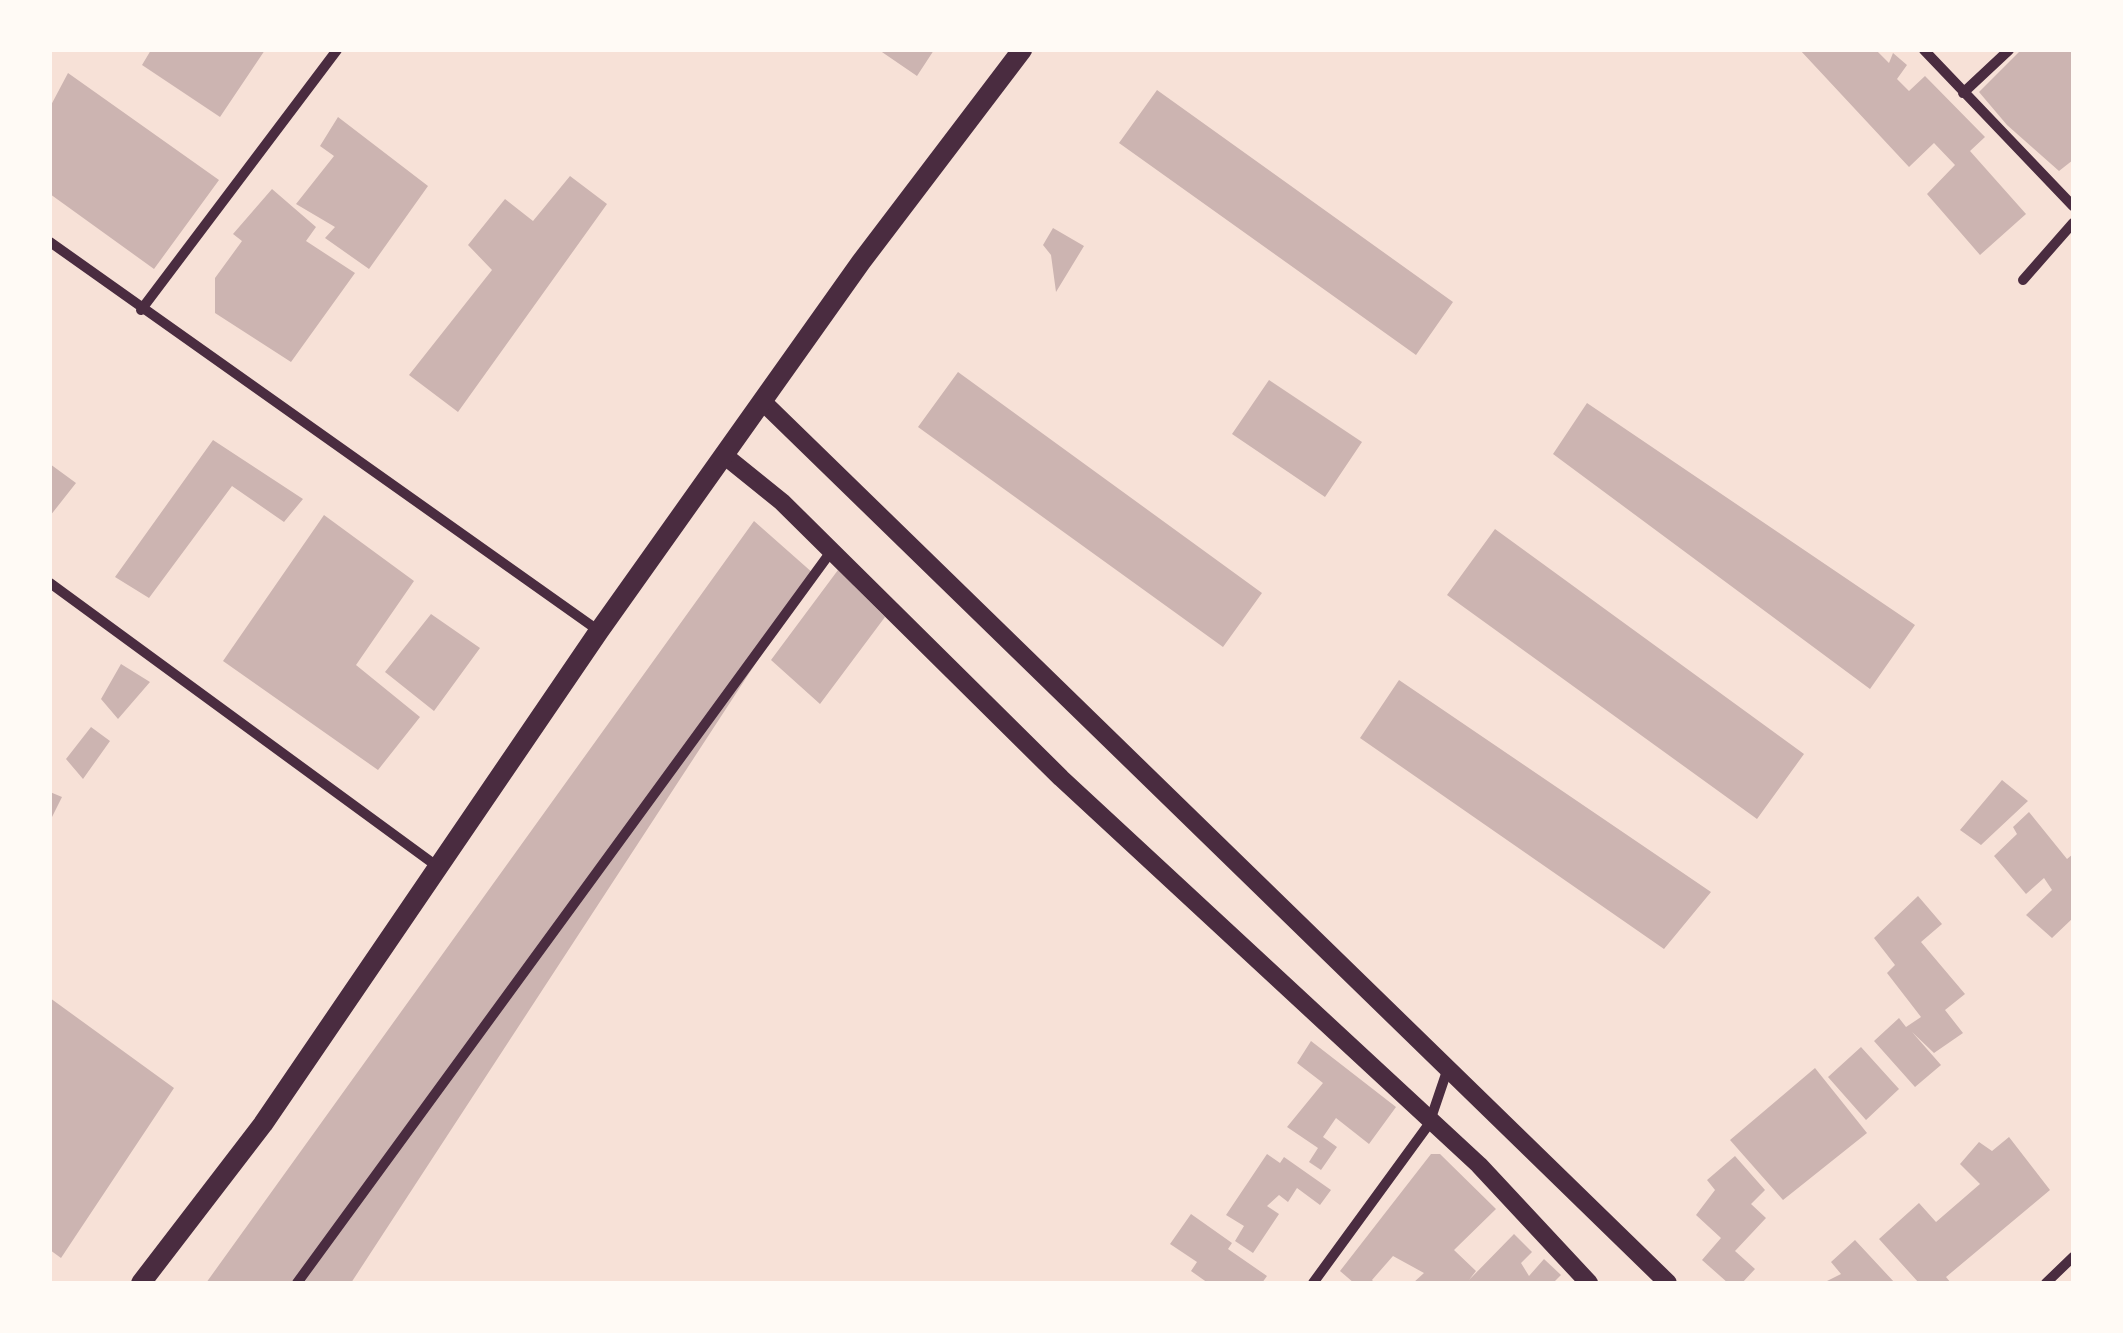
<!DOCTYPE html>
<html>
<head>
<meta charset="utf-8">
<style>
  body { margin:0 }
  #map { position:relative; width:2123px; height:1333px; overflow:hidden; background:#f7e1d7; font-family:"Titillium Web",sans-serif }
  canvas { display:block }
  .frame { position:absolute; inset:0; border:52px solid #fffaf5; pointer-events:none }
</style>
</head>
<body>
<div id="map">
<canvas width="2123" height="1333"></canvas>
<div class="frame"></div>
</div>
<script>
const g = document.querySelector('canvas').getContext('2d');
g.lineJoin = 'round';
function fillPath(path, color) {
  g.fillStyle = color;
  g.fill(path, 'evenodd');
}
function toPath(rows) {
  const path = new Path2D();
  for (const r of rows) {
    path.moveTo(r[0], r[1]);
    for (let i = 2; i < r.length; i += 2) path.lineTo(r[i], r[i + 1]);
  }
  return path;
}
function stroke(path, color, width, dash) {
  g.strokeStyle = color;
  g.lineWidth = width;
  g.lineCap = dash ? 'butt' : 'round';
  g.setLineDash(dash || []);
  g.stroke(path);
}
const building = toPath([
  [151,50,265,50,220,117,142,65],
  [879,50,934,50,917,76],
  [1800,50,1876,50,1889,63,1893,53,1907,65,1897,79,1909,91,1925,76,1985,137,1970,151,2026,214,1980,255,1927,194,1955,165,1934,143,1909,167],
  [2021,50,2073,50,2073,160,2059,171,2007,125,1979,92],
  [68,73,219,180,154,269,50,194,50,107],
  [1157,90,1453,302,1416,355,1119,143],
  [338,117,428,186,369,269,325,238,335,227,296,204,334,156,320,146],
  [570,176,607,204,458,412,409,375,492,270,468,245,505,199,533,221],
  [272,189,316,227,306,241,355,273,291,362,215,313,215,278,242,241,233,234],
  [1053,228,1084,246,1056,292,1051,255,1043,245],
  [958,372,1262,593,1223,647,918,427],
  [1269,380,1362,442,1325,497,1232,434],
  [1587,403,1915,625,1870,689,1553,454],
  [213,440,303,499,284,522,232,486,149,598,115,577],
  [50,464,76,483,50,516],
  [324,515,414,581,356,665,420,717,378,770,223,661],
  [754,521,814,574,351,1283,206,1283],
  [1495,529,1804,754,1757,819,1447,595],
  [838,570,885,617,820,704,771,660],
  [431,614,480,648,434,711,385,672],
  [121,664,150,682,118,719,101,699],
  [1399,680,1711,892,1664,949,1360,738],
  [91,727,110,741,83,779,66,759],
  [2002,780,2028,801,1981,845,1960,830],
  [50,792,62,797,50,821],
  [2029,812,2067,859,2073,854,2073,918,2052,938,2026,915,2052,890,2044,878,2026,894,1994,856,2017,834,2013,827],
  [1918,896,1942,924,1921,942,1965,994,1945,1010,1963,1033,1934,1053,1912,1032,1941,1065,1915,1087,1874,1041,1899,1018,1906,1027,1921,1017,1887,973,1895,965,1874,938],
  [50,998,174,1088,61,1258,50,1250],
  [1311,1041,1396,1107,1369,1144,1336,1118,1323,1137,1337,1147,1321,1170,1309,1162,1318,1148,1287,1127,1323,1083,1297,1063],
  [1861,1047,1899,1089,1866,1120,1828,1077],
  [1815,1068,1867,1133,1783,1200,1730,1140],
  [2009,1137,2050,1190,1946,1277,1951,1283,1919,1283,1879,1239,1919,1203,1936,1222,1980,1184,1960,1164,1979,1142,1992,1151],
  [1267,1154,1280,1163,1284,1157,1331,1190,1320,1205,1297,1188,1288,1202,1279,1195,1267,1206,1279,1214,1253,1253,1235,1241,1244,1226,1226,1215],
  [1431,1154,1440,1154,1496,1209,1454,1250,1476,1271,1469,1280,1514,1234,1532,1252,1521,1263,1529,1276,1544,1259,1561,1275,1553,1283,1413,1283,1424,1273,1393,1256,1372,1280,1375,1283,1354,1283,1340,1271],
  [1735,1156,1765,1190,1751,1204,1766,1218,1735,1251,1755,1269,1742,1283,1728,1283,1702,1260,1721,1238,1696,1215,1715,1190,1707,1180],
  [1191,1214,1232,1243,1228,1249,1267,1276,1262,1283,1208,1283,1191,1271,1197,1262,1170,1244],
  [1855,1240,1895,1283,1823,1283,1841,1274,1831,1262]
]);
const minor = toPath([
  [1924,50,2073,206],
  [1963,93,2009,50],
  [50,242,599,631],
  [2023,280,2073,223],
  [141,310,337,50],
  [50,583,438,867],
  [297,1283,830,553],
  [1313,1283,1429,1124,1448,1068],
  [2046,1283,2073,1257]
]);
const tertiary = toPath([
  [763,402,1668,1283],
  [725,456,782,502,1061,778,1479,1165,1589,1283]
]);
const secondary = toPath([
  [141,1283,263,1124,599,631,861,262,1022,50]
]);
fillPath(building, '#ccb4b1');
stroke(minor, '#4a2c40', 10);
stroke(tertiary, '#4a2c40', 18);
stroke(secondary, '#4a2c40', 20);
</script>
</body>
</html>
